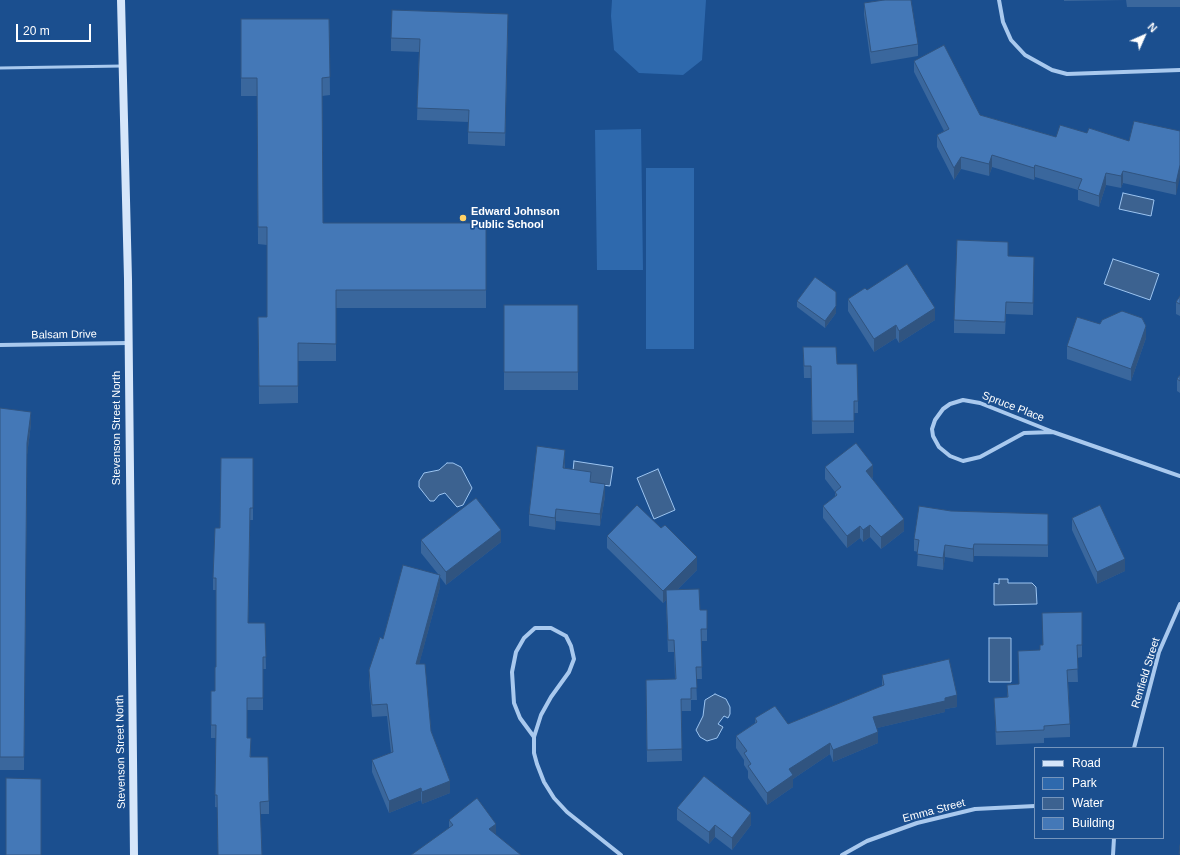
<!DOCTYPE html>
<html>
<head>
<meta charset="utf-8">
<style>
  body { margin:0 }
  #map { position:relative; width:1180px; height:855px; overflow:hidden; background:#1b4f8f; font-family:Arial,sans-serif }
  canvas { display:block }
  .legend { position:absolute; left:1034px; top:747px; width:130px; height:92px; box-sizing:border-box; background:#1b4f8f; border:1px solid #7695bc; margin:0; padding:5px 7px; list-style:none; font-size:12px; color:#fff }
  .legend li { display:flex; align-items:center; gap:8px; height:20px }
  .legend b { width:20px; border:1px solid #7695bc }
  .north { position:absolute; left:1124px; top:16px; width:40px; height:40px; -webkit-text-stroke:3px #1b4f8f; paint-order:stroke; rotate:45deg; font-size:11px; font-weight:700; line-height:16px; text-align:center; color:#fff }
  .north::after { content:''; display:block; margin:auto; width:14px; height:18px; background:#fff; clip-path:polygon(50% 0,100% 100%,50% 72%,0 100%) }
  .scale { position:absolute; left:16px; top:24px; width:75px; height:18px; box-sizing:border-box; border:2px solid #fff; border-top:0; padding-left:5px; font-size:12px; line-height:14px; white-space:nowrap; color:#fff; -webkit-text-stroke:3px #1b4f8f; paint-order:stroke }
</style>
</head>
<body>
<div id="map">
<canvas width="1180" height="855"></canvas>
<ul class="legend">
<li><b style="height:5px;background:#d6e6fa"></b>Road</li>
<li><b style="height:11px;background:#2e69ad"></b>Park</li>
<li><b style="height:11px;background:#3c6290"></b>Water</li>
<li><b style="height:11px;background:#4478b7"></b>Building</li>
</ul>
<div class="north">N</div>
<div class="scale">20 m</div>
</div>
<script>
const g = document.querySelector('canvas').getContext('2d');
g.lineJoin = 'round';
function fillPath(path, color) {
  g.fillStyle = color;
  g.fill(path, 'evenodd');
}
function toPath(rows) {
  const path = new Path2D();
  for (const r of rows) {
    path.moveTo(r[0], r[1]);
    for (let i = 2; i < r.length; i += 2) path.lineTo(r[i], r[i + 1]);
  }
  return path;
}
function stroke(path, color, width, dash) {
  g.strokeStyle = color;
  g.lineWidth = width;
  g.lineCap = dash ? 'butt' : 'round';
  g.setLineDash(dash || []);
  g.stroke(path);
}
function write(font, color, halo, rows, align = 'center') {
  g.font = font + ' Arial,sans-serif';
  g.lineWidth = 3.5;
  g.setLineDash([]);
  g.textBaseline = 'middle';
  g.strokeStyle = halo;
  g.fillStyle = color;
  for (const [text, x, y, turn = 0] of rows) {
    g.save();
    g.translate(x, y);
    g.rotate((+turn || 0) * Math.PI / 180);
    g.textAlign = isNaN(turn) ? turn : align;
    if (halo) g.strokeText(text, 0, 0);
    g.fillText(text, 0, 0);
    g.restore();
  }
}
const green = toPath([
  [612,0,706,0,702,60,683,75,639,73,614,50,611,16],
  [641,129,643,270,597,270,595,130],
  [646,168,694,168,694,349,646,349]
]);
const water = toPath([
  [1123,193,1154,200,1151,216,1119,209,1123,193],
  [1113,259,1159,274,1150,300,1104,284,1113,259],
  [574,461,613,467,610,486,572,481,574,461],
  [447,463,453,463,461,467,472,488,463,505,457,507,445,493,439,495,434,501,430,501,419,487,419,481,424,473,439,470,447,463],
  [658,469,675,510,654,519,637,478,658,469],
  [999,579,1008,579,1008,583,1032,583,1036,587,1037,604,994,605,994,583,999,584,999,579],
  [989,638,1011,638,1011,682,989,682,989,638],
  [715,694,726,699,730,707,730,714,728,718,724,716,718,724,723,727,717,738,707,741,700,737,696,730,703,716,705,700,715,694]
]);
const service = toPath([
  [0,68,122,66]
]);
const minor = toPath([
  [999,0,1003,22,1011,40,1025,55,1052,70,1067,74,1180,70],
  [0,345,128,343],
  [1053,432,1024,433,980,457,963,461,950,456,939,447,933,436,932,429,935,420,943,409,950,404,963,400,980,403,1053,432,1180,476],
  [534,737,520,718,514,703,512,672,516,652,524,638,535,628,551,628,566,636,571,646,574,659,569,672,551,697,541,715,534,737,534,753,537,764,544,782,554,798,567,812,621,855],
  [1134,748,1159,652,1180,604],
  [842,855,867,841,917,823,975,809,1035,806],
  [1113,855,1114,838]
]);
const secondary = toPath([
  [121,0,128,279,134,855]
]);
const wall = toPath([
  [1064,0,1180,0,1180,7,1127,7,1126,0,1064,1],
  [864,3,918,44,918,56,871,64,864,15],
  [241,19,329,19,330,95,322,96,323,223,486,223,486,308,336,308,336,361,298,361,298,403,259,404,258,317,267,317,267,245,258,244,257,96,241,96],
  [508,26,505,146,468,144,468,122,417,120,419,52,391,51,391,38],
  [914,61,980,115,1056,137,1087,133,1129,141,1180,131,1176,195,1123,183,1121,188,1106,185,1099,207,1078,200,1078,190,1035,177,1034,180,992,167,989,176,961,169,954,180,937,147,937,135,944,131,914,72],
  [1008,256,1034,269,1033,315,1006,314,1005,334,954,333,954,320],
  [867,290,935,320,899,343,896,338,874,352,848,311,848,299],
  [1180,296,1180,316,1176,314,1176,302],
  [797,301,836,313,825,328,797,307],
  [504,305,578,305,578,390,504,390],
  [1100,324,1146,338,1131,381,1067,359,1067,346],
  [803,347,837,364,858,401,858,413,854,413,854,433,812,434,811,378,804,378],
  [1180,375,1180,393,1177,391,1177,379],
  [0,408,31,424,27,455,24,770,0,770],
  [253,458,253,520,250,520,248,623,265,623,266,669,263,669,263,710,247,710,247,738,251,757,269,801,269,814,261,814,215,807,216,738,211,738,211,691,215,691,216,667,216,590,213,590,213,578,220,528],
  [565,462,565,468,591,482,605,496,600,526,556,521,555,530,529,526,529,514],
  [825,467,873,477,872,478,904,531,881,549,870,537,863,542,860,538,847,548,823,518,823,506,835,497,835,492,825,479],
  [951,511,1048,514,1048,557,974,556,973,562,945,557,943,570,917,566,918,552,914,551,914,539],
  [1072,518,1125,571,1097,584,1072,530],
  [607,536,697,570,677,590,700,610,707,629,707,641,701,641,702,679,696,679,697,700,691,700,691,711,681,711,682,761,647,762,646,680,675,679,674,652,668,652,666,600,663,603,607,548],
  [421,540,501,542,446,585,440,577,440,587,419,664,431,731,450,793,422,804,421,800,389,813,372,772,372,760,391,753,387,716,372,717,369,682,369,670,383,639,438,574,421,553],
  [1082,612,1082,657,1077,658,1078,682,1068,682,1070,724,1070,737,1044,738,1044,743,996,745,994,698,1007,697,1007,685,1019,684,1043,645],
  [882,675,957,707,945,709,945,712,877,728,878,743,833,762,830,754,793,779,793,787,767,805,748,778,748,771,744,765,744,760,736,748,736,736,755,723,755,718,788,724,882,686],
  [677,808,751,825,732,850,715,837,709,844,677,820],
  [449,820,496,835,449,828]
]);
const shadedWall = toPath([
  [992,155,992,167,989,176,989,164],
  [961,157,961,169,954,180,954,168],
  [1035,165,1035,177,1034,180,1034,168],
  [1180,165,1180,177,1176,195,1176,183],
  [1123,171,1123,183,1121,188,1121,176],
  [1106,173,1106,185,1099,207,1099,196],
  [1034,257,1034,269,1033,315,1033,303],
  [836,306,836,313,825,328,825,321],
  [935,308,935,320,899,343,899,331],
  [896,325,896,338,874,352,874,339],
  [1146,326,1146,338,1131,381,1131,369],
  [31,412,31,424,27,455,24,770,27,443],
  [565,450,565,462,563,480,563,468],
  [873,465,873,477,866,483,866,471],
  [605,484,605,496,600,526,600,514],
  [556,509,556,521,555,530,555,518],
  [904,519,904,531,881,549,881,537],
  [870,525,870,537,863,542,863,530],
  [860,526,860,538,847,548,847,536],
  [501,530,501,542,446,585,446,572],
  [974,544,974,556,973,562,973,549],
  [945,545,945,557,943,570,943,558],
  [697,557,697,570,667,600,666,590,666,600,663,603,663,591],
  [1125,559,1125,571,1097,584,1097,572],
  [440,575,440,587,416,676,416,664],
  [957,695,957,707,945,709,945,712,873,729,873,717],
  [878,732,878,743,833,762,833,750],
  [830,743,830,754,793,779,793,787,767,805,767,793,789,769],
  [450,781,450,793,422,804,422,792],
  [421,788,421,800,389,813,389,801],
  [751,813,751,825,732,850,732,838],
  [496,824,496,836,489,829],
  [715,825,715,837,709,844,709,832]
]);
const building = toPath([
  [884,0,911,0,918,44,871,52,864,3,884,0],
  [392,10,508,14,505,133,468,132,469,110,417,108,420,39,391,38,392,10],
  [241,19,329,19,330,77,322,78,323,223,486,223,486,290,336,290,336,344,298,343,298,386,259,386,258,317,267,317,267,227,258,227,257,78,241,78,241,19],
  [944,45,980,115,1056,137,1060,125,1087,133,1089,128,1129,141,1134,121,1180,131,1180,165,1176,183,1123,171,1121,176,1106,173,1099,196,1078,189,1082,179,1035,165,1034,168,992,155,989,164,961,157,954,168,937,135,949,129,914,61,944,45],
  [957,240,1008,242,1008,256,1034,257,1033,303,1006,302,1005,322,954,320,957,240],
  [907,264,935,308,899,331,896,325,874,339,848,299,865,288,867,290,907,264],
  [815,277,836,292,836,306,825,321,797,301,815,277],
  [1180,296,1180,304,1176,302,1180,296],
  [504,305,578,305,578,372,504,372,504,305],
  [1122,311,1142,318,1146,326,1131,369,1067,346,1077,317,1100,324,1102,320,1122,311],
  [803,347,836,347,837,364,857,364,858,401,854,401,854,421,812,421,811,366,804,366,803,347],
  [1180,375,1180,381,1177,379,1180,375],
  [0,408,31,412,27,443,24,757,0,757,0,408],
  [856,443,873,465,866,471,904,519,881,537,870,525,863,530,860,526,847,536,823,506,837,495,835,492,841,487,825,467,856,443],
  [537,446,565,450,563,468,591,472,590,482,605,484,600,514,556,509,555,518,529,514,537,446],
  [221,458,253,458,253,508,250,508,248,623,265,623,266,657,263,657,263,698,247,698,247,738,251,738,250,757,268,757,269,801,260,802,262,855,218,855,217,795,215,795,216,725,211,725,211,691,215,691,215,667,216,667,216,578,213,578,215,528,220,528,221,458],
  [476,498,501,530,446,572,421,540,476,498],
  [637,505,661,528,665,525,697,557,663,591,607,536,637,505],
  [1100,505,1125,559,1097,572,1072,518,1100,505],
  [919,506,951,511,1048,514,1048,545,974,544,973,549,945,545,943,558,917,554,919,540,914,539,919,506],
  [403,565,440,575,416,664,425,664,431,731,450,781,422,792,421,788,389,801,372,760,393,752,387,704,372,705,369,670,380,637,383,639,403,565],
  [699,589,700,610,707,610,707,629,701,629,702,667,696,667,697,688,691,688,691,699,681,699,682,749,647,750,646,680,676,679,674,640,668,640,666,590,699,589],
  [1082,612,1082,645,1077,645,1078,669,1067,670,1070,724,1044,726,1044,730,996,732,994,698,1008,697,1007,685,1019,684,1018,651,1040,650,1040,645,1043,645,1042,613,1082,612],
  [949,659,957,695,945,698,945,701,873,717,878,732,833,750,830,743,789,769,793,775,767,793,748,766,751,764,744,753,747,751,736,736,757,722,755,718,775,706,788,724,884,685,882,675,949,659],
  [704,776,751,813,732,838,715,825,709,832,677,808,704,776],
  [6,778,41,779,41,855,6,855,6,778],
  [477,798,496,824,489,829,521,855,411,855,453,825,449,820,477,798],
  [1180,845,1180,854,1179,854,1180,845]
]);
const markers = [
  [463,218,4,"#ffd166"]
];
const poiNames = [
  ["Edward Johnson",471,212],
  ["Public School",471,225]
];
const streetNames = [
  ["Balsam Drive",64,335,-1],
  ["Spruce Place",1013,407,21],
  ["Stevenson Street North",117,428,-90],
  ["Renfield Street",1146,673,-73],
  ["Stevenson Street North",121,752,-91],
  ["Emma Street",934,811,-15]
];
fillPath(green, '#2e69ad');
fillPath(water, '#3c6290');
stroke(water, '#9cc4f0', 1);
stroke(service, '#a9c9ee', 3);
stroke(minor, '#a9c9ee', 4);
stroke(secondary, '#d6e6fa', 8);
fillPath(wall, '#3a679d');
fillPath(shadedWall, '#305480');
fillPath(building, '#4478b7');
stroke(building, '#305480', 1);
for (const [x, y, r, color] of markers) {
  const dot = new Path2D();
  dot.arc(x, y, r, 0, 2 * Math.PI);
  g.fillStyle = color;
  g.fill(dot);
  stroke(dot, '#1b4f8f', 1.5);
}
write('bold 11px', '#fff', '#1b4f8f', poiNames, 'left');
write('11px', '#fff', '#1b4f8f', streetNames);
</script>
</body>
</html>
